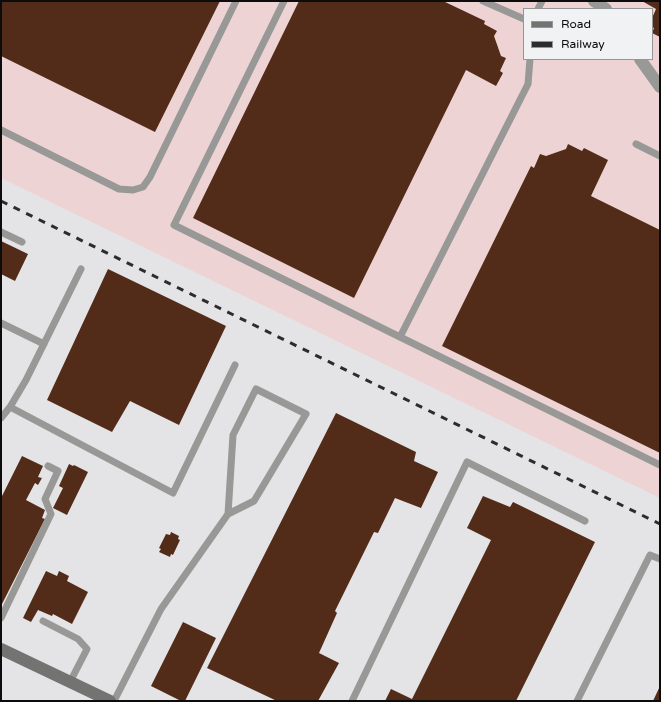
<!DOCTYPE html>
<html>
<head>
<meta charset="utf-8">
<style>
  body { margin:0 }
  #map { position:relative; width:661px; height:702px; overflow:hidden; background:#e4e4e6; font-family:"Varela Round",sans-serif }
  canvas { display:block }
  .frame { position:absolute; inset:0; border:2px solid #0c0c0c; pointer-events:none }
  .legend { position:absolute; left:523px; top:8px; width:130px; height:52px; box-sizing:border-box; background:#f1f2f3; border:1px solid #959697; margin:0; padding:5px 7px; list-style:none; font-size:12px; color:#0c0c0c }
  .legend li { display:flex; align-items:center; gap:8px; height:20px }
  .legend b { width:20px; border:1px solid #959697 }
</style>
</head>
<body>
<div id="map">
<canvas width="661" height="702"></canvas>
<div class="frame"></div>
<ul class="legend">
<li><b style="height:5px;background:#737372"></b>Road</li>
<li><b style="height:5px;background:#2c2c2c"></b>Railway</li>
</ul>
</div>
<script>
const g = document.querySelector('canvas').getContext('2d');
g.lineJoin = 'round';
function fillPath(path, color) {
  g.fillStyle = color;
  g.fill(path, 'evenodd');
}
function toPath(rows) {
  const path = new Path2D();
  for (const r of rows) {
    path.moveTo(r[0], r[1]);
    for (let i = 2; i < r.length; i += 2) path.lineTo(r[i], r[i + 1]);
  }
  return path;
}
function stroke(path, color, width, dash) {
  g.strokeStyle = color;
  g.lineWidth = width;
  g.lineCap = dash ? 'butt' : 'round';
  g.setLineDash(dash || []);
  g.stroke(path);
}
const industrial = toPath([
  [1,1,660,1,660,498,1,178],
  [524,9,652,9,652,59,524,59]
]);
const building = toPath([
  [1,1,220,1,155,132,1,56],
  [299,1,443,1,485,21,484,24,497,31,494,36,501,56,506,58,500,71,503,73,496,86,466,70,354,298,193,218],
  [642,1,660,1,660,37,652,33,654,28,652,27,652,18,656,9],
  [568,144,582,151,584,148,608,160,591,196,660,230,660,453,442,346,531,166,534,168,540,154,546,156,566,149],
  [1,241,28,254,15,281,1,274],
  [108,269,226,326,179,425,130,401,112,432,47,400],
  [336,413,416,452,414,461,438,472,421,508,395,498,378,533,374,532,335,611,337,613,319,653,339,663,318,701,277,701,207,668],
  [22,456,43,466,38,477,42,478,38,485,35,483,26,500,45,510,42,518,45,519,1,606,1,498],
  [69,464,73,466,74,465,88,472,67,515,53,508,63,488,59,486],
  [483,496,510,507,513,502,595,542,516,701,385,701,391,689,412,699,491,540,467,528],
  [171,532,179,536,178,539,180,540,173,555,171,554,170,557,159,552,161,549,159,548,166,534,170,535],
  [46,571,57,576,59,571,69,576,67,581,88,592,72,624,53,614,52,616,38,610,31,622,23,618],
  [183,622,216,638,185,701,181,701,151,686],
  [660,686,660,701,653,701]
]);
const lane = toPath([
  [284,1,174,225,400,337,528,84,530,59],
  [483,1,524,19],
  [538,9,542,1],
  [1,130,119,189,133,190,143,187,150,177,236,1],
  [636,144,660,156],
  [1,232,22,242],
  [1,323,44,344],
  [400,337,660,465],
  [10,407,173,493,235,365],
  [1,418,10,407,26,380,81,269],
  [1,618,51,514,45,499,58,471,48,466],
  [43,621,78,639,87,649,70,682],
  [114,701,161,609,228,514,233,435,256,389,306,414,254,501,228,514],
  [352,701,467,462,585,521],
  [577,701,650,555,660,559]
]);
const street = toPath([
  [594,1,606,9],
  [640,59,660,87]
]);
const secondary = toPath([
  [1,649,110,701]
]);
const rail = toPath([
  [1,201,660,524]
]);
fillPath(industrial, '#eed3d4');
fillPath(building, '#522c19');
stroke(lane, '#989897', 7);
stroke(street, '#989897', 12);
stroke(secondary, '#737372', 12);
stroke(rail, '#2c2c2c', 3, [7, 7]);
</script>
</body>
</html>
